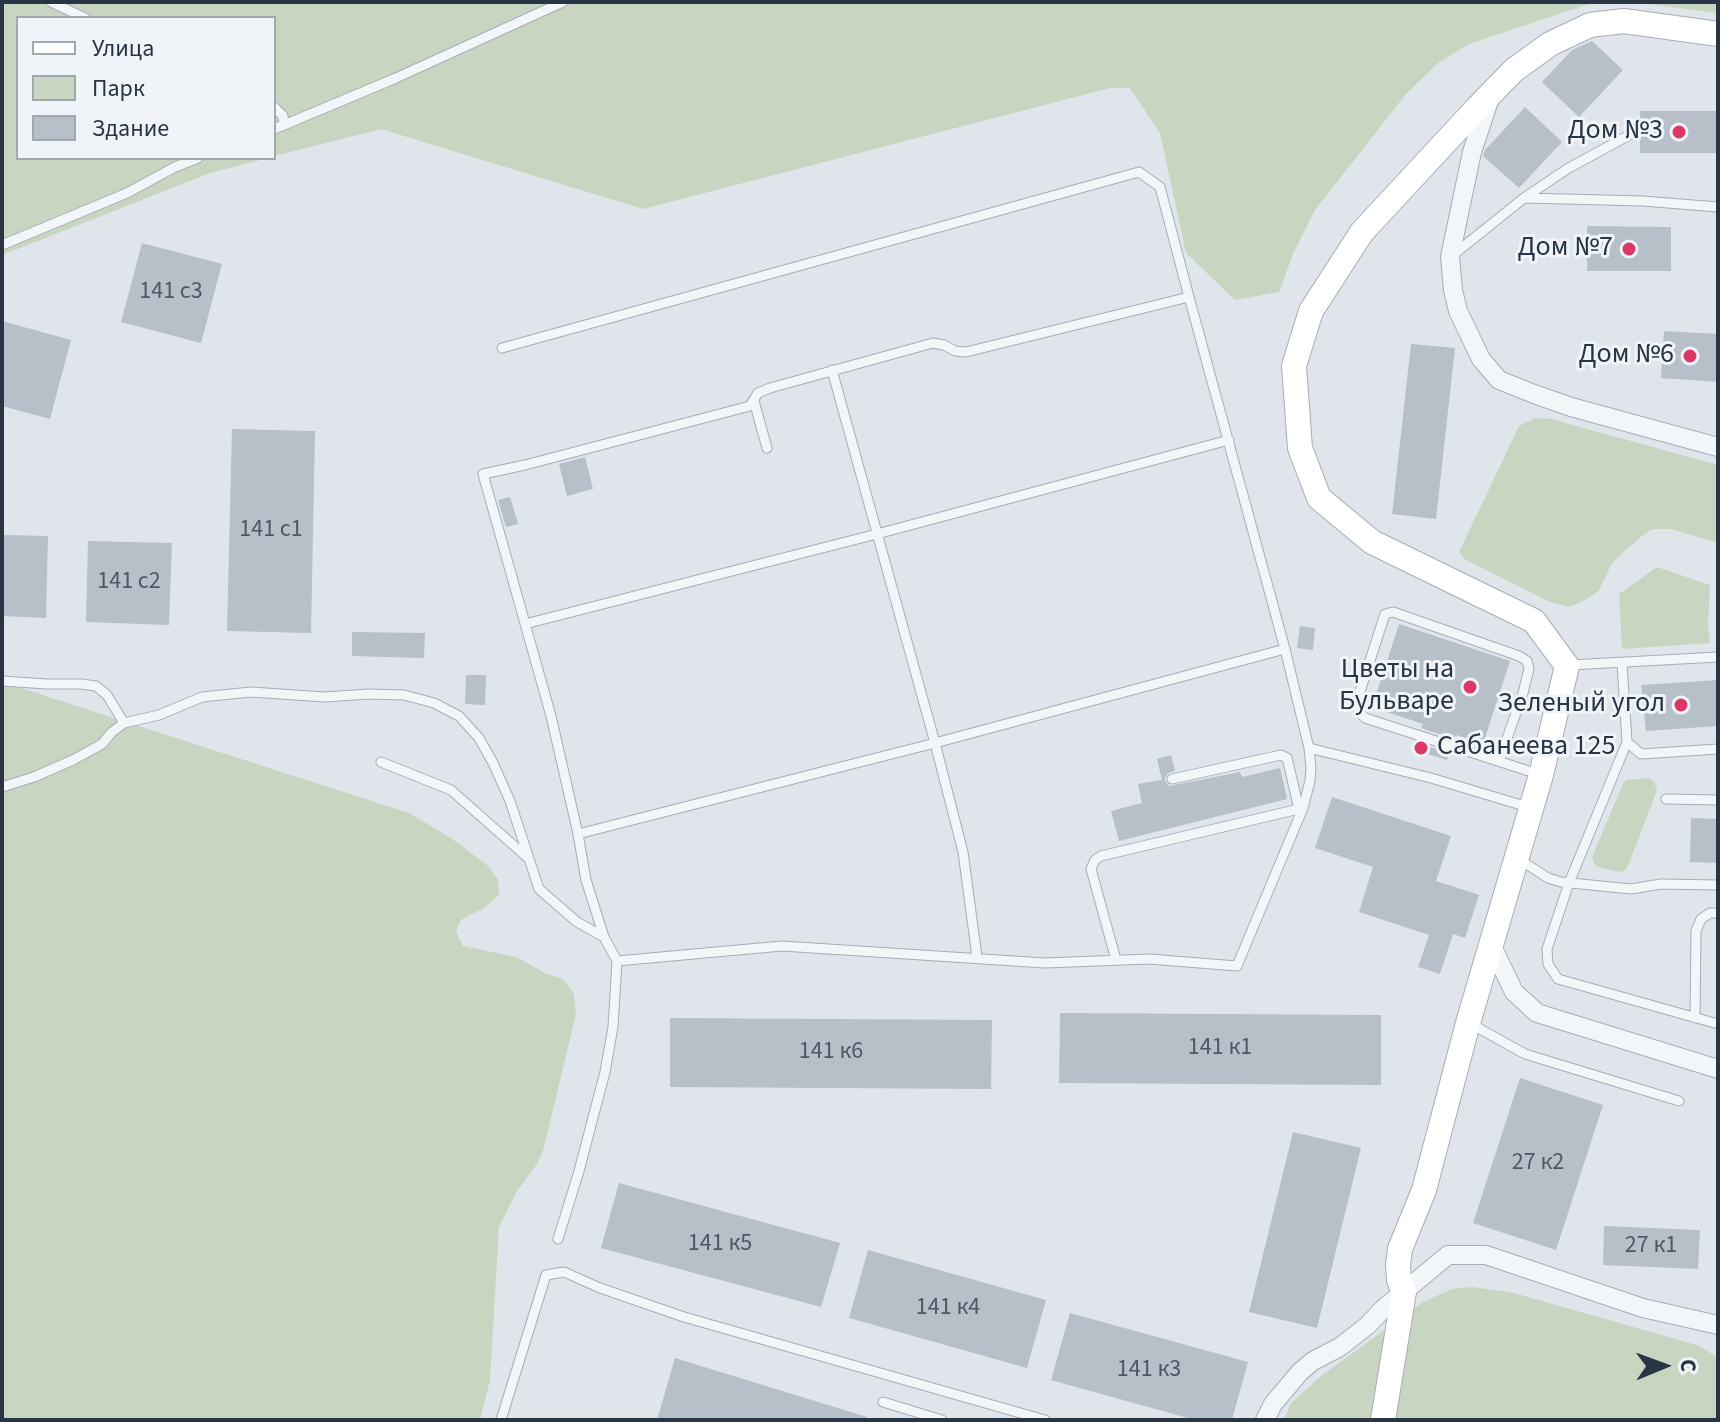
<!DOCTYPE html>
<html>
<head>
<meta charset="utf-8">
<style>
  body { margin:0 }
  #map { position:relative; width:1720px; height:1422px; overflow:hidden; background:#e0e5eb; font-family:"Source Sans 3",sans-serif }
  canvas { display:block }
  .frame { position:absolute; inset:0; border:4px solid #273544; pointer-events:none }
  .legend { position:absolute; left:16px; top:16px; width:260px; height:144px; box-sizing:border-box; background:#f0f4f8; border:2px solid #a0a8b0; margin:0; padding:10px 14px; list-style:none; font-size:24px; color:#273544 }
  .legend li { display:flex; align-items:center; gap:16px; height:40px }
  .legend b { width:40px; border:2px solid #a0a8b0 }
  .north { position:absolute; left:1624px; top:1326px; width:80px; height:80px; -webkit-text-stroke:6px #f0f4f8; paint-order:stroke; rotate:89deg; font-size:22px; font-weight:700; line-height:32px; text-align:center; color:#273544 }
  .north::after { content:''; display:block; margin:auto; width:28px; height:36px; background:#273544; clip-path:polygon(50% 0,100% 100%,50% 72%,0 100%) }
</style>
</head>
<body>
<div id="map">
<canvas width="1720" height="1422"></canvas>
<div class="frame"></div>
<ul class="legend">
<li><b style="height:10px;background:#fff"></b>Улица</li>
<li><b style="height:22px;background:#c8d5c0"></b>Парк</li>
<li><b style="height:22px;background:#b7bfc9"></b>Здание</li>
</ul>
<div class="north">С</div>
</div>
<script>
const g = document.querySelector('canvas').getContext('2d');
g.lineJoin = 'round';
function fillPath(path, color) {
  g.fillStyle = color;
  g.fill(path, 'evenodd');
}
function toPath(rows) {
  const path = new Path2D();
  for (const r of rows) {
    path.moveTo(r[0], r[1]);
    for (let i = 2; i < r.length; i += 2) path.lineTo(r[i], r[i + 1]);
  }
  return path;
}
function stroke(path, color, width, dash) {
  g.strokeStyle = color;
  g.lineWidth = width;
  g.lineCap = dash ? 'butt' : 'round';
  g.setLineDash(dash || []);
  g.stroke(path);
}
function write(font, color, halo, rows, align = 'center') {
  g.font = font + ' "Source Sans 3",sans-serif';
  g.lineWidth = 6;
  g.setLineDash([]);
  g.textBaseline = 'middle';
  g.strokeStyle = halo;
  g.fillStyle = color;
  for (const [text, x, y, turn = 0] of rows) {
    g.save();
    g.translate(x, y);
    g.rotate((+turn || 0) * Math.PI / 180);
    g.textAlign = isNaN(turn) ? turn : align;
    if (halo) g.strokeText(text, 0, 0);
    g.fillText(text, 0, 0);
    g.restore();
  }
}
const green = toPath([
  [2,2,1604,2,1586,5,1469,44,1438,63,1406,94,1315,210,1293,254,1279,292,1235,300,1186,253,1160,133,1130,88,1110,88,643,209,381,129,274,156,274,18,18,18,18,158,268,158,210,173,2,255],
  [1633,2,1718,2,1718,13],
  [1535,418,1551,419,1718,465,1718,543,1671,529,1653,529,1643,535,1617,558,1611,565,1599,590,1589,598,1570,607,1550,602,1464,559,1459,552,1519,426],
  [1657,567,1710,585,1708,625,1710,643,1622,649,1619,594],
  [2,682,409,813,451,838,487,865,498,879,499,895,484,908,461,920,456,931,463,946,516,957,547,974,563,979,574,994,576,1014,543,1151,537,1164,517,1191,499,1227,490,1380,480,1420,2,1420],
  [1649,778,1654,782,1657,790,1628,866,1624,871,1618,872,1598,867,1594,863,1592,857,1623,784,1627,780],
  [1472,1287,1514,1293,1700,1346,1718,1358,1718,1420,1284,1420,1291,1403,1321,1376,1423,1302,1452,1289]
]);
const building = toPath([
  [1592,41,1623,70,1579,117,1542,82,1572,50],
  [1525,107,1562,142,1519,188,1483,156,1485,150],
  [1640,111,1718,111,1718,153,1640,153],
  [1587,226,1671,227,1671,271,1587,271],
  [142,243,222,264,201,343,121,322],
  [2,321,71,340,50,419,2,406],
  [1664,331,1718,334,1718,382,1661,378],
  [1411,344,1455,348,1436,519,1392,514],
  [232,429,315,431,311,633,227,631],
  [585,457,593,489,567,496,559,464],
  [510,497,518,524,506,527,498,500],
  [2,535,48,536,46,618,2,616],
  [88,541,172,543,169,625,86,622],
  [1399,624,1510,661,1483,744,1456,735,1454,739,1421,728,1423,724,1372,707],
  [1300,626,1315,628,1313,650,1297,648],
  [352,632,425,633,424,658,352,656],
  [466,675,486,675,485,705,465,704],
  [1718,680,1718,726,1646,731,1641,685],
  [1417,743,1450,753,1447,760,1414,750],
  [1171,755,1175,771,1168,773,1165,778,1165,781,1169,786,1240,772,1242,777,1280,768,1287,799,1119,841,1111,811,1142,803,1138,784,1162,780,1157,759],
  [1332,797,1451,836,1436,881,1479,895,1465,938,1453,934,1440,974,1418,967,1429,935,1359,912,1373,867,1315,848],
  [1691,818,1718,819,1718,863,1690,862],
  [1060,1013,1381,1015,1381,1085,1059,1083],
  [670,1018,992,1020,991,1089,670,1087],
  [1520,1078,1603,1105,1556,1250,1473,1223],
  [1293,1132,1361,1148,1317,1328,1249,1312],
  [619,1183,840,1243,821,1307,601,1248],
  [1604,1226,1700,1230,1698,1269,1603,1265],
  [868,1250,1046,1300,1027,1368,849,1318],
  [1070,1313,1248,1362,1232,1420,1195,1420,1051,1380],
  [675,1358,867,1417,867,1420,657,1420]
]);
const lane = toPath([
  [51,2,85,18],
  [274,107,283,116,284,125,274,129],
  [284,125,396,78,563,2],
  [1524,198,1643,201,1718,207],
  [2,245,127,193,175,167,198,158],
  [1453,255,1524,198,1567,169,1633,133],
  [502,348,1139,172,1160,187,1189,297],
  [832,370,935,743,963,852,977,957],
  [754,401,767,448],
  [525,624,877,534,1229,440],
  [1622,664,1627,742,1641,754,1718,749],
  [1570,665,1718,657],
  [2,681,47,684,81,684,96,686,107,695,124,723,159,715,202,697,251,692,325,697,368,694,404,695,434,703,459,716,479,738,493,763,510,801,539,889,577,922,604,937],
  [1627,742,1569,883,1547,949,1548,964,1558,979,1718,1024],
  [1499,761,1523,693,1529,669,1527,661,1519,656,1393,612,1385,614,1357,701,1358,710,1365,718,1541,775],
  [381,762,451,790,528,858],
  [1172,779,1281,755,1287,758,1299,809],
  [2,787,34,777,73,760,102,744,112,732,124,723],
  [1666,799,1718,800],
  [578,834,935,743,1285,649],
  [1517,858,1548,878,1561,882,1631,889,1661,884,1718,885],
  [1116,960,1091,869,1095,860,1101,856,1303,808],
  [617,961,782,946,1045,963,1149,959,1237,966,1303,808,1310,781,1311,768,1309,748],
  [1695,1018,1696,931,1701,919,1710,913,1718,913],
  [1471,1024,1525,1054,1679,1101],
  [558,1239,579,1171,605,1072,613,1027,617,961,604,937,586,880,578,834,551,716,483,474,525,465,750,406,758,393,770,388,933,343,944,345,955,351,966,352,1189,297,1285,649,1309,748,1431,778,1528,807],
  [883,1402,942,1420],
  [501,1420,546,1275,564,1272,600,1288,684,1317,1045,1420]
]);
const street = toPath([
  [1490,98,1472,152,1450,257,1453,290,1458,311,1481,359,1499,380,1534,394,1571,407,1718,447],
  [1491,944,1514,992,1537,1013,1718,1069],
  [1265,1420,1273,1404,1300,1372,1313,1361,1340,1347,1368,1325,1383,1309,1448,1255,1486,1255,1643,1308,1718,1325]
]);
const secondary = toPath([
  [1383,1420,1404,1292,1399,1280,1398,1265,1400,1249,1424,1190,1468,1023,1541,775,1567,666,1534,621,1372,542,1319,498,1300,448,1294,366,1311,311,1362,232,1478,107,1514,70,1550,44,1590,25,1624,21,1718,34]
]);
const markers = [
  [1679,132,8,"#dc3865"],
  [1629,249,8,"#dc3865"],
  [1690,356,8,"#dc3865"],
  [1470,687,8,"#dc3865"],
  [1681,705,8,"#dc3865"],
  [1421,748,8,"#dc3865"]
];
const numberNames = [
  ["141 с3",171,293],
  ["141 с1",271,531],
  ["141 с2",129,583],
  ["141 к1",1220,1049],
  ["141 к6",831,1053],
  ["27 к2",1538,1164],
  ["141 к5",720,1245],
  ["27 к1",1651,1247],
  ["141 к4",948,1309],
  ["141 к3",1149,1371]
];
const poiNames = [
  ["Дом №3",1663,132],
  ["Дом №7",1613,249],
  ["Дом №6",1674,356],
  ["Цветы на",1454,671],
  ["Бульваре",1454,703],
  ["Зеленый угол",1665,705],
  ["Сабанеева 125",1437,748,"left"]
];
fillPath(green, '#c8d5c0');
fillPath(building, '#b7bfc9');
stroke(lane, '#a5adb6', 11);
stroke(street, '#a5adb6', 20);
stroke(secondary, '#a5adb6', 26);
stroke(lane, '#f3f6f8', 9);
stroke(street, '#f3f6f8', 18);
stroke(secondary, '#fff', 24);
for (const [x, y, r, color] of markers) {
  const dot = new Path2D();
  dot.arc(x, y, r, 0, 2 * Math.PI);
  g.fillStyle = color;
  g.fill(dot);
  stroke(dot, '#f0f4f8', 3);
}
write('24px', '#4b5865', null, numberNames);
write('28px', '#273544', '#f0f4f8', poiNames, 'right');
</script>
</body>
</html>
